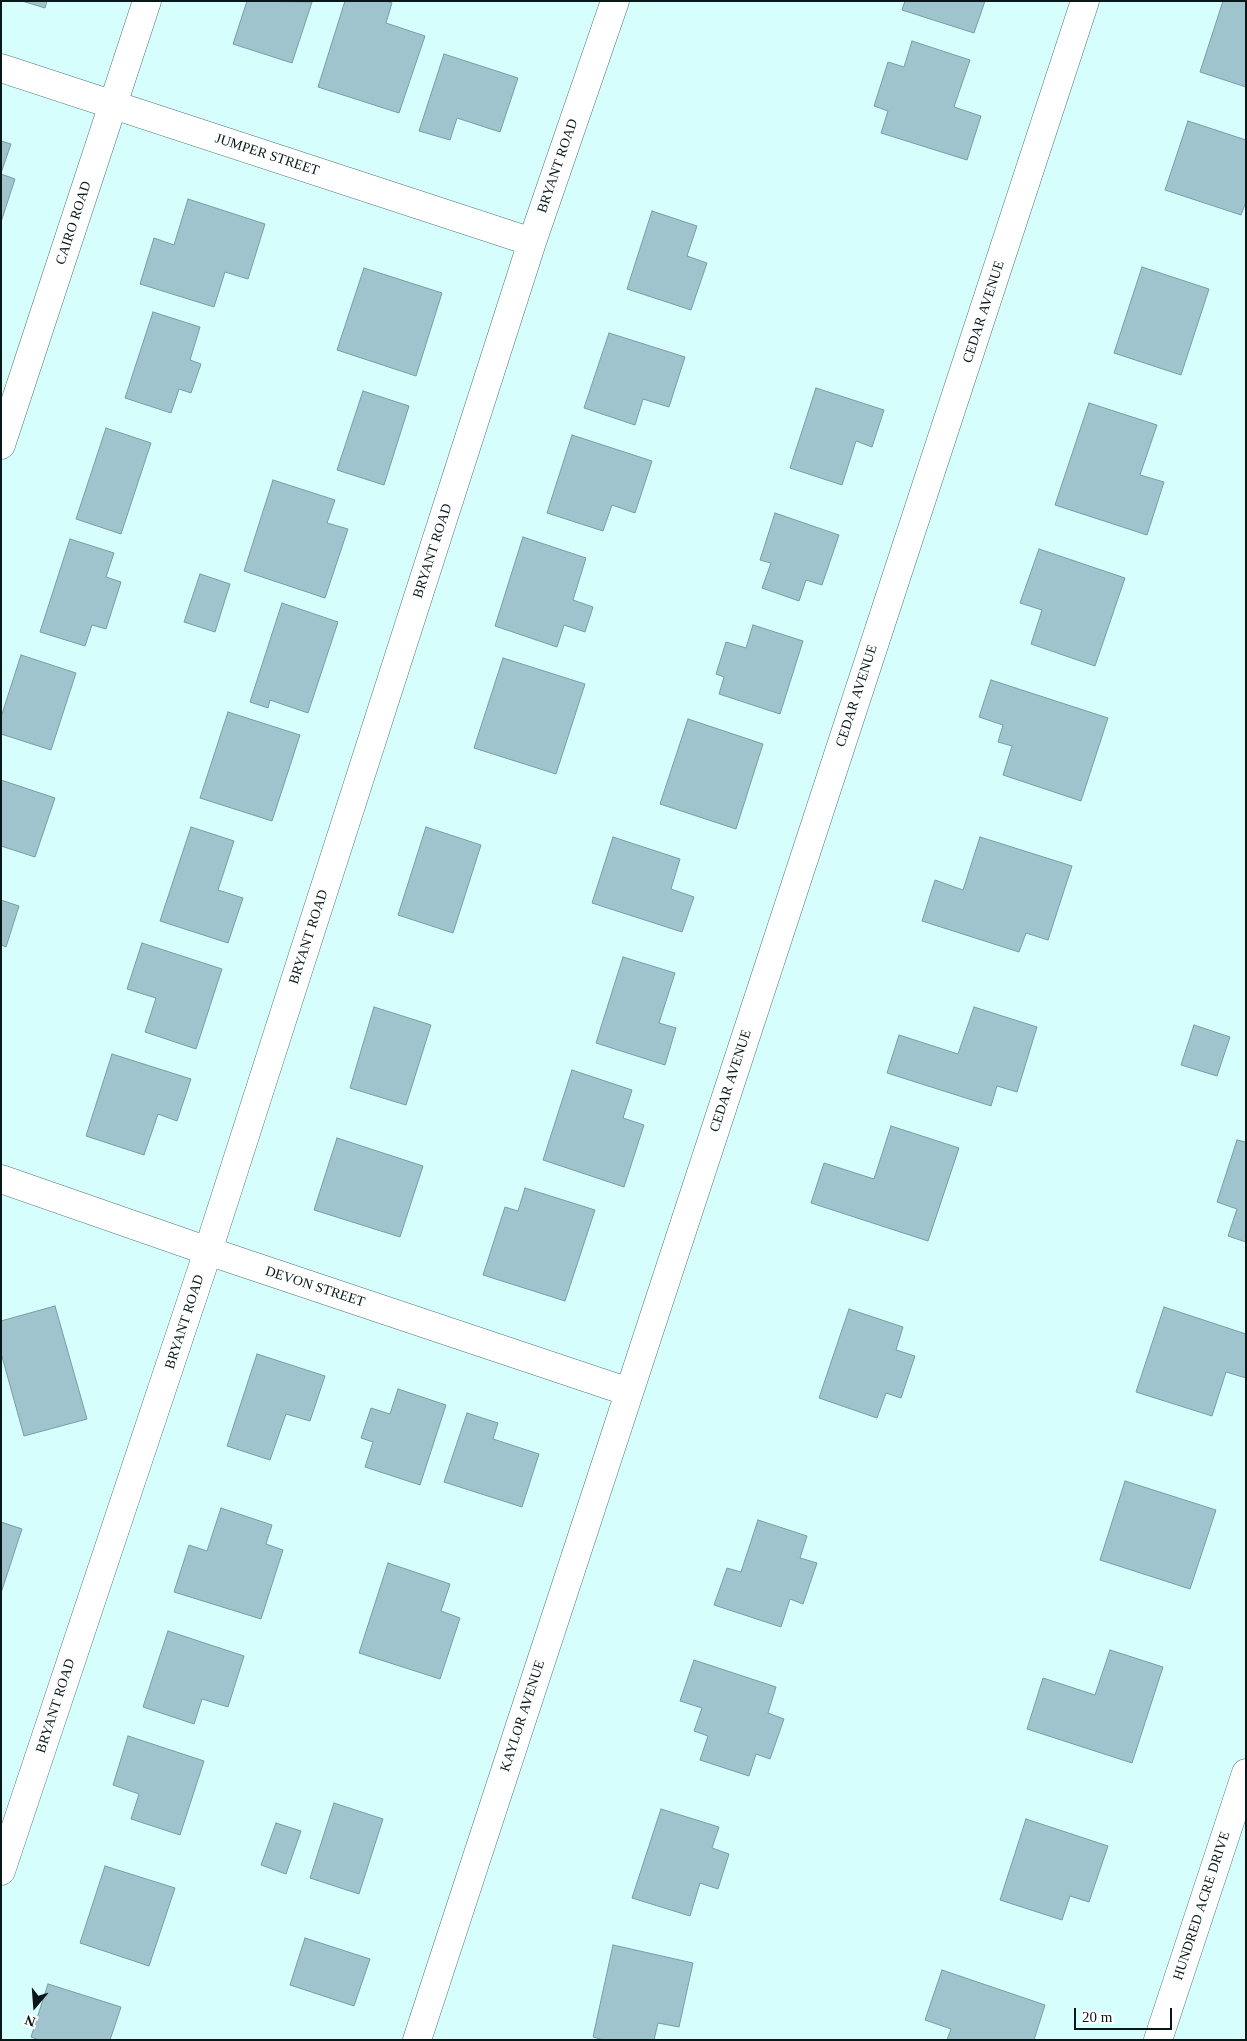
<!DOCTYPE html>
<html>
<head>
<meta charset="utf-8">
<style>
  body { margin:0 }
  #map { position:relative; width:1247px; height:2041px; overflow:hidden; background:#d5fefd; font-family:"Times New Roman",serif }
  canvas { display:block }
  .frame { position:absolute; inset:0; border:2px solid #081717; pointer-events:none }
  .north { position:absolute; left:10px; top:1981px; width:50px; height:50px; -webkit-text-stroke:4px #fff; paint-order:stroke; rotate:198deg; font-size:14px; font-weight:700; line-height:20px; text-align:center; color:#081717 }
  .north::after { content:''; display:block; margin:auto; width:18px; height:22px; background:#081717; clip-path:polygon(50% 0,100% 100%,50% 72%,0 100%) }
  .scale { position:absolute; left:1074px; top:2008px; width:98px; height:22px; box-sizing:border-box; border:2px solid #081717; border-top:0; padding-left:6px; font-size:15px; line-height:18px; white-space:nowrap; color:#081717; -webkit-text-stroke:4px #fff; paint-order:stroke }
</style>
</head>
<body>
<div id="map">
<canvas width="1247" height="2041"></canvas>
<div class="frame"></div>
<div class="north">N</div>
<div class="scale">20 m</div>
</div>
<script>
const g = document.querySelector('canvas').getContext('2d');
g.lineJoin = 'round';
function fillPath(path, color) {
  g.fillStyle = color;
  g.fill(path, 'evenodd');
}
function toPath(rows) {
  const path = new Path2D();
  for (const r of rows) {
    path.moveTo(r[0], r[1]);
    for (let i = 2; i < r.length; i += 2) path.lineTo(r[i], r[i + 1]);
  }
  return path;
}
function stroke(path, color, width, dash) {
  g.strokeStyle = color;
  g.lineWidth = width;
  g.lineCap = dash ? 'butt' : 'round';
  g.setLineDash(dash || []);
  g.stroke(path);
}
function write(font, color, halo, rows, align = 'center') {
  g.font = font + ' "Times New Roman",serif';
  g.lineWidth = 4.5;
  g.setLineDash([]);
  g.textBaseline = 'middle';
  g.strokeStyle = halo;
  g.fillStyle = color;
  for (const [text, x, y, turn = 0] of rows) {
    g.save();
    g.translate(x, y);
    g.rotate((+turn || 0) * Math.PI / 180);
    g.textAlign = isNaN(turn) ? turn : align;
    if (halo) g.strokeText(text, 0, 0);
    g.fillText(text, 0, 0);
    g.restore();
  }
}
const building = toPath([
  [22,1,47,1,45,8,22,1],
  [247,1,312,2,292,63,233,44,247,1],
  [345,1,386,1,392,3,386,23,425,36,399,113,318,87,345,1],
  [905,1,985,1,974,33,902,10,905,1],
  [1223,1,1246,1,1246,87,1200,72,1223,1],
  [912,41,970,60,954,107,981,116,967,160,881,133,888,111,874,106,888,62,904,67,912,41],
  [444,54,518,78,500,132,457,118,450,140,419,131,444,54],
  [1188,121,1246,140,1246,202,1241,215,1165,190,1188,121],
  [1,141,11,144,1,173,1,141],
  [1,174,15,179,1,222,1,174],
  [188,199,265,224,248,279,225,272,214,307,140,284,154,238,174,245,188,199],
  [652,211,697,226,687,256,707,263,691,310,627,289,652,211],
  [1142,267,1209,289,1181,375,1114,353,1142,267],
  [364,268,442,293,416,376,337,350,364,268],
  [153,312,200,327,190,360,201,364,191,393,179,389,171,413,125,398,153,312],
  [609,333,685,357,669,407,643,399,635,425,584,408,609,333],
  [816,388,884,410,872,447,856,441,842,485,790,468,816,388],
  [363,391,409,406,384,485,337,470,363,391],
  [1089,403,1157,425,1140,475,1164,482,1147,535,1055,505,1089,403],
  [106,428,151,443,121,534,76,519,106,428],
  [572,435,652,461,635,513,612,505,603,531,547,513,572,435],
  [273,480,335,500,327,523,348,529,325,598,244,571,273,480],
  [775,513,839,535,822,585,806,580,799,601,762,588,771,563,760,560,775,513],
  [523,537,586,558,573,600,593,607,585,632,564,625,557,647,495,626,523,537],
  [70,539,114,553,106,577,121,582,106,629,92,625,85,646,40,632,70,539],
  [1039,549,1125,578,1095,666,1031,644,1042,610,1020,603,1039,549],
  [200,574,230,584,215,632,184,622,200,574],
  [282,603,338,622,308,713,270,700,268,708,250,702,282,603],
  [753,625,803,641,780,714,719,694,724,677,716,674,726,642,746,648,753,625],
  [21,655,76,673,51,750,1,734,1,717,21,655],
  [503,658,585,684,556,774,474,748,503,658],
  [991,680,1108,718,1081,801,1003,775,1012,746,998,742,1003,725,979,717,991,680],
  [228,712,300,735,272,821,200,798,228,712],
  [688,719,763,744,736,829,660,804,688,719],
  [1,780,55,798,35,857,1,846,1,780],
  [191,827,234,841,218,890,243,898,228,943,160,921,191,827],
  [426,827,481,845,453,933,398,915,426,827],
  [613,837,680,859,671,889,694,897,682,932,592,903,613,837],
  [980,837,1072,866,1048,940,1026,933,1019,952,922,921,935,880,963,890,980,837],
  [1,900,19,906,6,947,1,945,1,900],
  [142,943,222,969,196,1049,145,1032,156,998,127,989,142,943],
  [623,957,675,973,659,1023,676,1028,665,1065,596,1043,623,957],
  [374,1007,431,1025,406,1105,350,1088,374,1007],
  [974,1007,1037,1027,1017,1092,997,1086,991,1106,887,1073,899,1035,958,1054,974,1007],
  [1194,1025,1230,1037,1217,1076,1181,1065,1194,1025],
  [112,1054,191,1079,177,1121,158,1114,144,1155,86,1136,112,1054],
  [572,1070,632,1090,623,1118,644,1125,624,1187,543,1160,572,1070],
  [891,1126,959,1148,928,1241,811,1203,824,1163,874,1179,891,1126],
  [337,1138,423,1166,400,1237,314,1210,337,1138],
  [1237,1140,1246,1142,1246,1242,1228,1236,1237,1209,1217,1202,1237,1140],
  [525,1188,595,1210,565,1301,483,1275,505,1207,518,1211,525,1188],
  [55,1306,87,1419,24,1436,1,1353,1,1321,55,1306],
  [1164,1307,1246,1334,1246,1378,1226,1372,1212,1416,1136,1392,1164,1307],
  [849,1309,903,1327,896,1350,915,1356,901,1398,886,1393,877,1418,819,1398,849,1309],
  [257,1354,325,1376,310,1421,286,1414,270,1460,227,1446,257,1354],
  [398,1389,446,1405,420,1485,365,1467,373,1442,361,1438,371,1408,390,1414,398,1389],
  [467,1413,498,1423,493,1439,539,1454,522,1507,444,1482,467,1413],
  [1125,1481,1216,1510,1190,1589,1100,1560,1125,1481],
  [221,1508,272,1525,266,1544,283,1550,261,1619,174,1592,189,1545,207,1551,221,1508],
  [758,1520,807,1536,800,1558,817,1563,803,1604,790,1599,781,1627,714,1605,727,1568,741,1572,758,1520],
  [1,1522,22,1529,1,1593,1,1522],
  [388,1563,450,1584,441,1611,460,1618,440,1679,359,1653,388,1563],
  [168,1631,244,1656,228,1707,202,1699,194,1724,143,1707,168,1631],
  [1110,1650,1163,1667,1132,1763,1027,1729,1043,1678,1095,1695,1110,1650],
  [694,1660,776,1687,768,1713,784,1719,770,1759,756,1754,749,1776,700,1760,708,1736,694,1731,702,1708,680,1701,694,1660],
  [128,1736,204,1761,180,1835,131,1819,139,1794,113,1785,128,1736],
  [334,1803,383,1819,359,1894,310,1878,334,1803],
  [661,1809,719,1827,712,1848,729,1854,718,1889,700,1883,690,1916,632,1898,661,1809],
  [1026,1819,1108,1846,1089,1902,1070,1896,1062,1920,1000,1900,1026,1819],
  [276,1823,301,1831,286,1874,261,1865,276,1823],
  [105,1866,175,1888,149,1966,80,1943,105,1866],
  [305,1938,370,1959,354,2006,290,1985,305,1938],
  [613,1945,693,1963,679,2027,658,2023,654,2040,604,2040,593,2037,613,1945],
  [942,1970,1045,2005,1034,2040,947,2040,951,2029,925,2020,942,1970],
  [48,1984,121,2007,110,2040,39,2040,31,2037,48,1984]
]);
const minor = toPath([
  [1,68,532,242],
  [1,445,147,1],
  [1,1179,208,1251,629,1392],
  [1,1871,208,1251,532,242,615,1],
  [417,2040,1085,1],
  [1158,2040,1246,1773]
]);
const streetNames = [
  ["JUMPER STREET",267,155,18],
  ["BRYANT ROAD",558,166,-71],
  ["CAIRO ROAD",74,223,-72],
  ["CEDAR AVENUE",984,312,-72],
  ["BRYANT ROAD",433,551,-72],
  ["CEDAR AVENUE",857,696,-72],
  ["BRYANT ROAD",309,937,-72],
  ["CEDAR AVENUE",731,1081,-72],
  ["DEVON STREET",315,1287,18],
  ["BRYANT ROAD",185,1322,-72],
  ["BRYANT ROAD",56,1706,-72],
  ["KAYLOR AVENUE",523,1716,-72],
  ["HUNDRED ACRE DRIVE",1202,1906,-72]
];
fillPath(building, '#a0c4ce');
stroke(building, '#799ca5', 1);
stroke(minor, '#517575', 29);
stroke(minor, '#fff', 28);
write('14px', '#081717', '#fff', streetNames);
</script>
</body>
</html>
